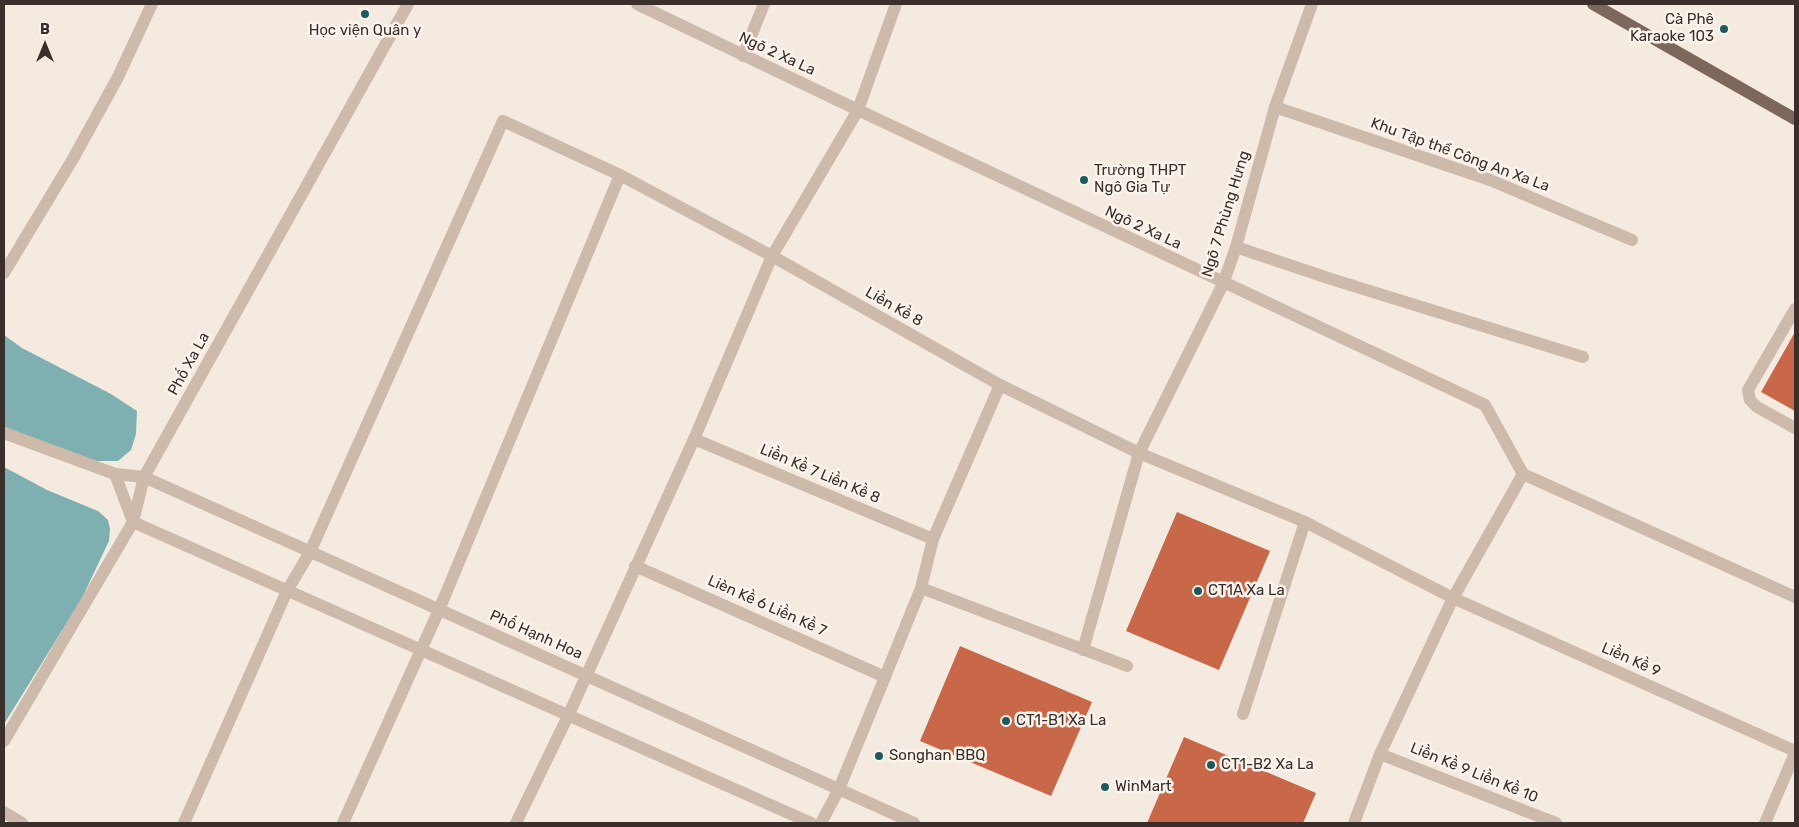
<!DOCTYPE html>
<html>
<head>
<meta charset="utf-8">
<style>
  body { margin:0 }
  #map { position:relative; width:1799px; height:827px; overflow:hidden; background:#f4eae0; font-family:Rubik,sans-serif }
  canvas { display:block }
  .frame { position:absolute; inset:0; border:5px solid #3a2f2a; pointer-events:none }
  .north { position:absolute; left:20px; top:20px; width:50px; height:50px; -webkit-text-stroke:4px #fbf4ed; paint-order:stroke; rotate:0deg; font-size:14px; font-weight:700; line-height:20px; text-align:center; color:#3a2f2a }
  .north::after { content:''; display:block; margin:auto; width:18px; height:22px; background:#3a2f2a; clip-path:polygon(50% 0,100% 100%,50% 72%,0 100%) }
</style>
</head>
<body>
<div id="map">
<canvas width="1799" height="827"></canvas>
<div class="frame"></div>
<div class="north">B</div>
</div>
<script>
const g = document.querySelector('canvas').getContext('2d');
g.lineJoin = 'round';
function fillPath(path, color) {
  g.fillStyle = color;
  g.fill(path, 'evenodd');
}
function toPath(rows) {
  const path = new Path2D();
  for (const r of rows) {
    path.moveTo(r[0], r[1]);
    for (let i = 2; i < r.length; i += 2) path.lineTo(r[i], r[i + 1]);
  }
  return path;
}
function stroke(path, color, width, dash) {
  g.strokeStyle = color;
  g.lineWidth = width;
  g.lineCap = dash ? 'butt' : 'round';
  g.setLineDash(dash || []);
  g.stroke(path);
}
function write(font, color, halo, rows, align = 'center') {
  g.font = font + ' Rubik,sans-serif';
  g.lineWidth = 5;
  g.setLineDash([]);
  g.textBaseline = 'middle';
  g.strokeStyle = halo;
  g.fillStyle = color;
  for (const [text, x, y, turn = 0] of rows) {
    g.save();
    g.translate(x, y);
    g.rotate((+turn || 0) * Math.PI / 180);
    g.textAlign = isNaN(turn) ? turn : align;
    if (halo) g.strokeText(text, 0, 0);
    g.fillText(text, 0, 0);
    g.restore();
  }
}
const water = toPath([
  [4,335,22,348,111,394,137,411,136,434,131,450,118,461,90,461,4,427],
  [4,467,47,490,98,511,108,520,110,529,109,541,81,600,4,724]
]);
const building = toPath([
  [1795,332,1795,411,1761,392],
  [1177,512,1270,551,1219,670,1126,631],
  [960,646,1092,702,1051,796,920,741],
  [1184,737,1316,793,1303,823,1147,823]
]);
const lane = toPath([
  [637,4,858,110,896,4],
  [743,56,764,4],
  [1275,107,1490,180,1632,240],
  [1236,247,1331,279,1583,357],
  [4,273,74,157,118,77,152,4],
  [1795,309,1748,390,1750,400,1757,407,1795,428],
  [694,439,933,539],
  [635,566,885,677],
  [921,588,1127,666],
  [1083,650,1139,453],
  [1243,714,1305,522],
  [4,812,22,823],
  [184,823,287,591,310,552,503,121],
  [343,823,439,610,620,175]
]);
const street = toPath([
  [503,121,620,175,772,256,1000,385,1139,453,1305,522,1453,598,1795,751],
  [4,433,115,474,144,477,914,823],
  [1139,453,1223,284,1236,247,1275,107,1312,4],
  [115,474,133,522,811,823],
  [1523,474,1795,597],
  [4,741,133,522,144,477,408,4],
  [1380,754,1556,823],
  [516,823,568,716,694,439,772,256,858,110,1485,405,1523,474],
  [821,823,839,789,885,677,921,588,933,539,1000,385],
  [1354,823,1380,754,1453,598,1523,474],
  [1765,823,1795,753]
]);
const primary = toPath([
  [1593,4,1795,119]
]);
const markers = [
  [365,14,5,"#1e5a5d"],
  [1724,29,5,"#1e5a5d"],
  [1084,180,5,"#1e5a5d"],
  [1198,591,5,"#1e5a5d"],
  [1006,721,5,"#1e5a5d"],
  [879,756,5,"#1e5a5d"],
  [1211,765,5,"#1e5a5d"],
  [1105,787,5,"#1e5a5d"]
];
const poiNames = [
  ["Cà Phê",1714,20,"right"],
  ["Karaoke 103",1714,37,"right"],
  ["Học viện Quân y",365,31,"center"],
  ["Trường THPT",1094,171],
  ["Ngô Gia Tự",1094,188],
  ["CT1A Xa La",1208,591],
  ["CT1-B1 Xa La",1016,721],
  ["Songhan BBQ",889,756],
  ["CT1-B2 Xa La",1221,765],
  ["WinMart",1115,787]
];
const streetNames = [
  ["Ngõ 2 Xa La",777,54,25],
  ["Khu Tập thể Công An Xa La",1460,155,20],
  ["Ngõ 7 Phùng Hưng",1226,214,-73],
  ["Ngõ 2 Xa La",1143,228,25],
  ["Liền Kề 8",894,307,30],
  ["Phố Xa La",189,364,-61],
  ["Liền Kề 7 Liền Kề 8",820,474,23],
  ["Lièn Kề 6 Liền Kề 7",767,606,24],
  ["Phố Hạnh Hoa",536,635,24],
  ["Liền Kề 9",1631,660,24],
  ["Liền Kề 9 Liền Kề 10",1474,773,22]
];
fillPath(water, '#7eb0b2');
fillPath(building, '#c96749');
stroke(lane, '#cdbaab', 12);
stroke(street, '#cdbaab', 12);
stroke(primary, '#7d665b', 12);
for (const [x, y, r, color] of markers) {
  const dot = new Path2D();
  dot.arc(x, y, r, 0, 2 * Math.PI);
  g.fillStyle = color;
  g.fill(dot);
  stroke(dot, '#fbf4ed', 2);
}
write('15px', '#3a2f2a', '#fbf4ed', poiNames, 'left');
write('15px', '#3a2f2a', '#fbf4ed', streetNames);
</script>
</body>
</html>
